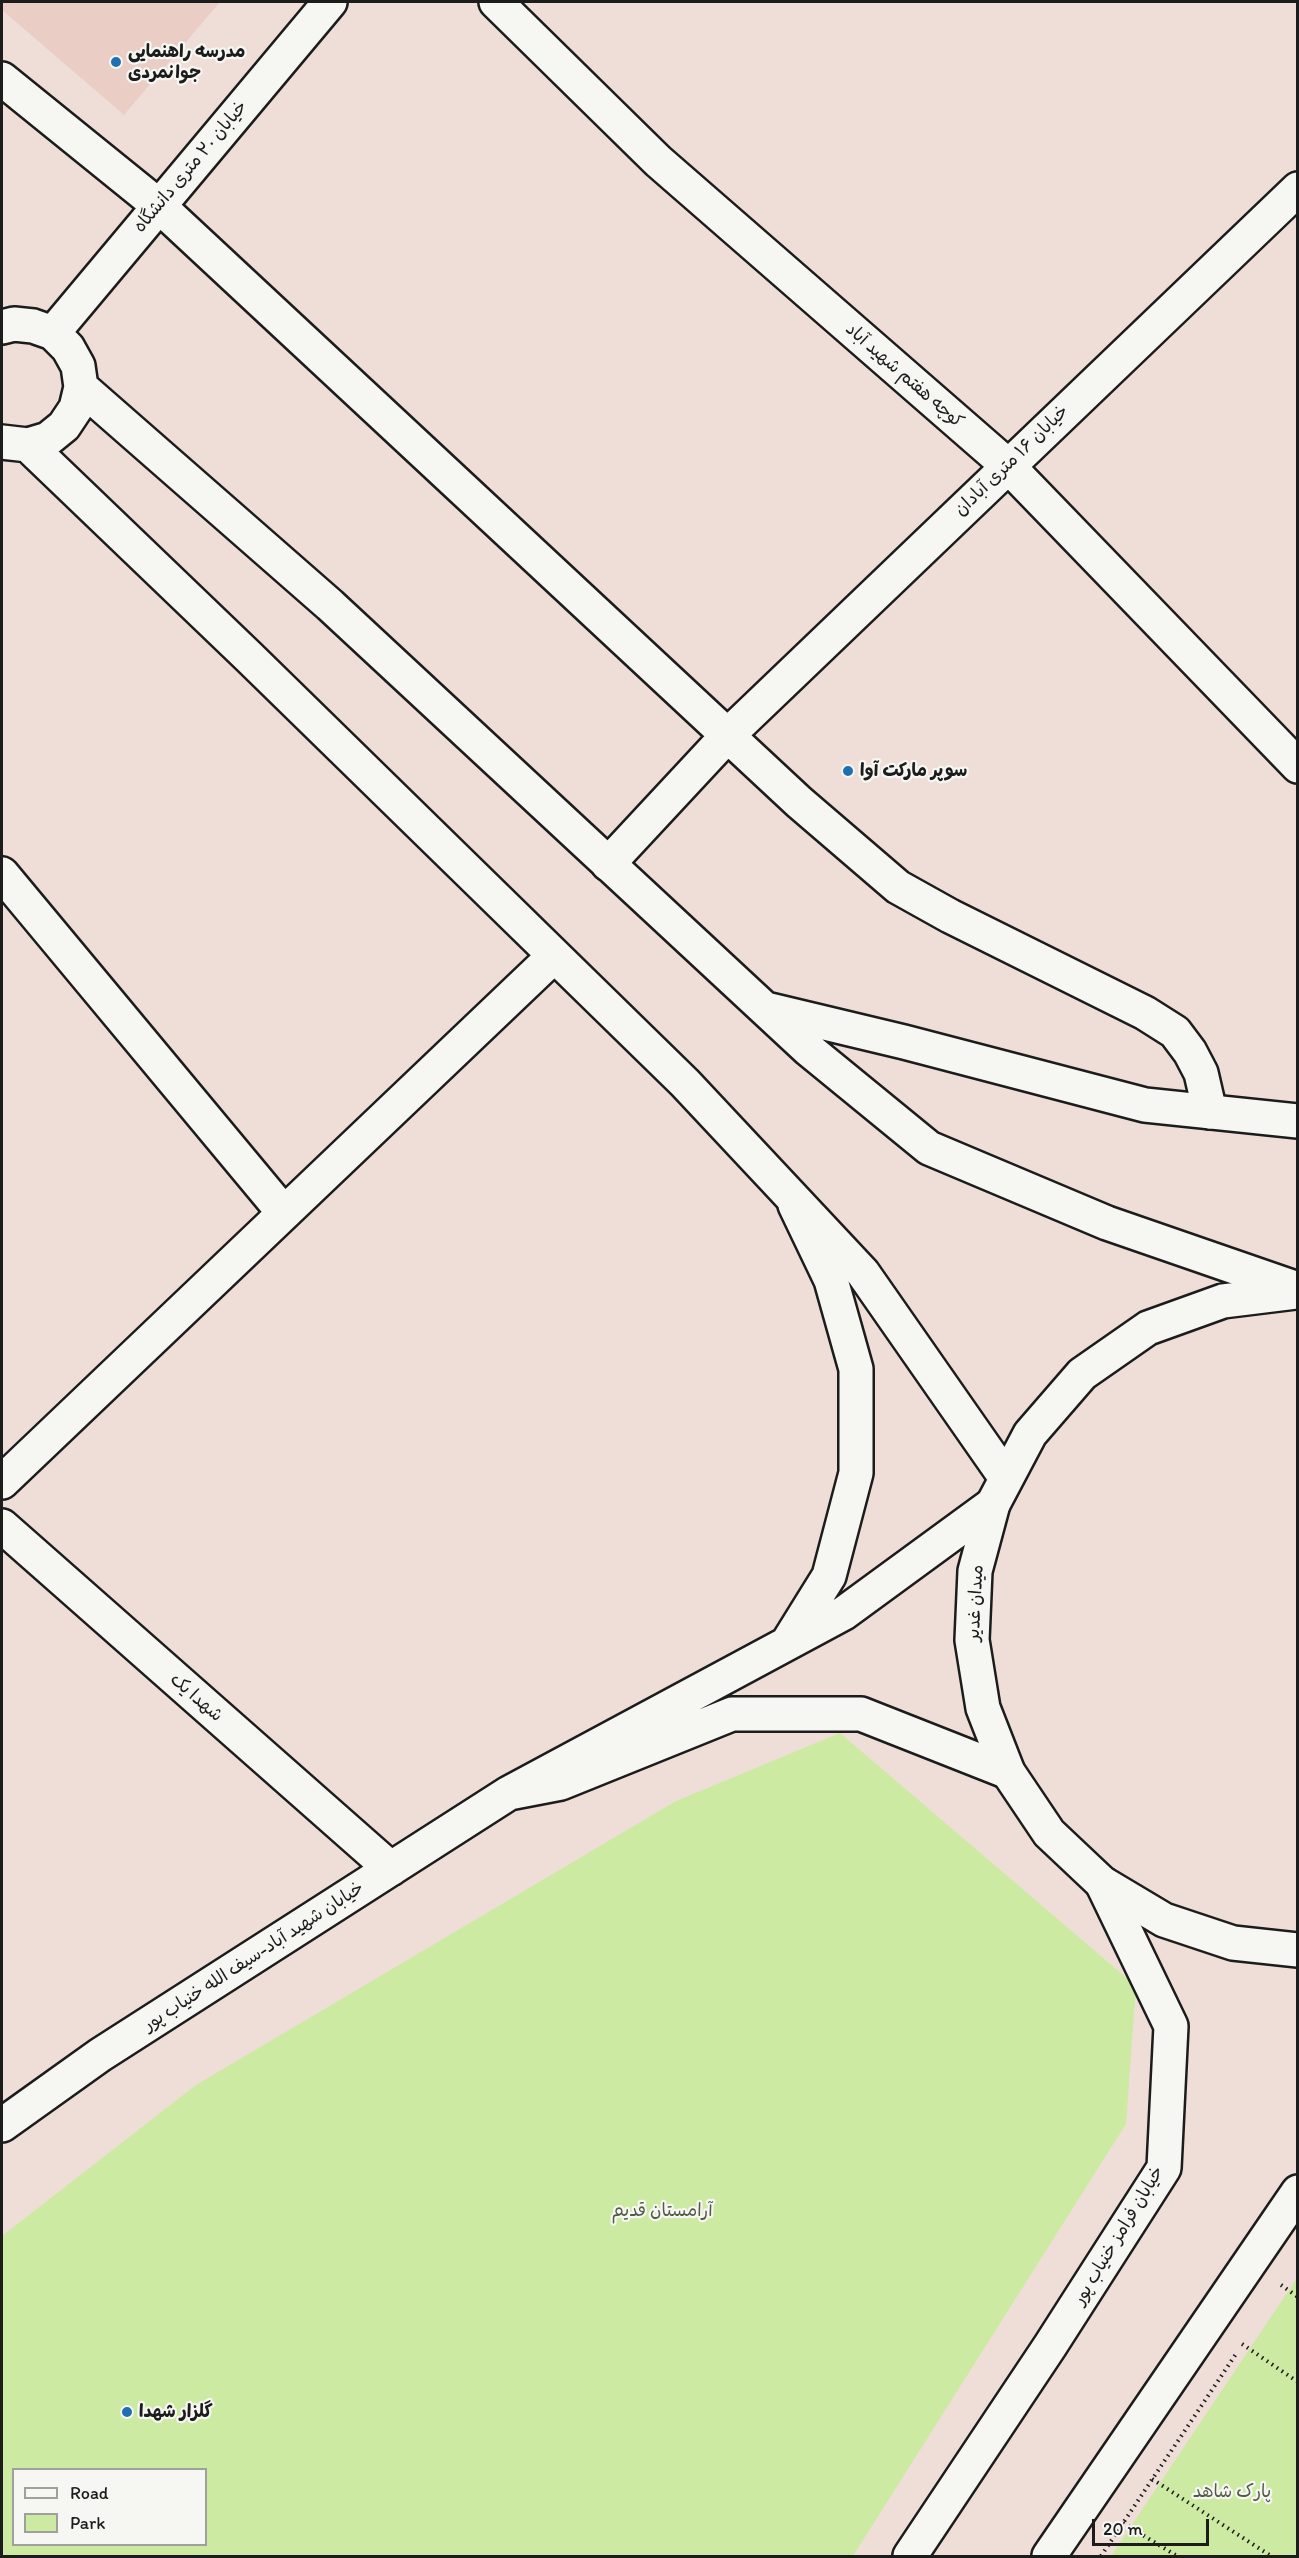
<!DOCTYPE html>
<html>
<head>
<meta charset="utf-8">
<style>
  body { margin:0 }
  #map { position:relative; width:1299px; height:2558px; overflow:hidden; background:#efded8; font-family:Itim,sans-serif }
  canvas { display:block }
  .frame { position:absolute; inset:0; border:3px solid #1c1c1c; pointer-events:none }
  .legend { position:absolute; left:12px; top:2468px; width:195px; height:78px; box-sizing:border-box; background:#f6f6f2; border:2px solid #9f9f9c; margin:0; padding:8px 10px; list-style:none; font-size:18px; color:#1c1c1c }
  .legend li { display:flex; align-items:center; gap:12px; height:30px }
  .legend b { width:30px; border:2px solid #9f9f9c }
  .scale { position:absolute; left:1092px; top:2519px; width:117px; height:27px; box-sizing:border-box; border:3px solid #1c1c1c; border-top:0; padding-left:8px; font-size:18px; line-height:21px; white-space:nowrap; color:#1c1c1c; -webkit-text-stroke:4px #f6f6f2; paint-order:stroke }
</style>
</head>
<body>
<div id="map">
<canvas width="1299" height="2558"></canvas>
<div class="frame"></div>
<ul class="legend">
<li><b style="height:8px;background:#f6f6f2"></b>Road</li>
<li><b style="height:16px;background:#cceaa2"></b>Park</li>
</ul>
<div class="scale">20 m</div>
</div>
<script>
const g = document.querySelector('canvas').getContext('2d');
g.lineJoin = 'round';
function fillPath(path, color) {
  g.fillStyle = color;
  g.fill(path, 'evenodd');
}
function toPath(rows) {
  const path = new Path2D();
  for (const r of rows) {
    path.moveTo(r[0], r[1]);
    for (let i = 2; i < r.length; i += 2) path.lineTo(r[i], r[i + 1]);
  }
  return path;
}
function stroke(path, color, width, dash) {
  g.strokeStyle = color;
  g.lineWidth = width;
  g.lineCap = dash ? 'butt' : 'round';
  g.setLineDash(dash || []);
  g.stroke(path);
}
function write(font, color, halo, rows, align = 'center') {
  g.font = font + ' Itim,"Playpen Sans Arabic",sans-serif';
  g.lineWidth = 4.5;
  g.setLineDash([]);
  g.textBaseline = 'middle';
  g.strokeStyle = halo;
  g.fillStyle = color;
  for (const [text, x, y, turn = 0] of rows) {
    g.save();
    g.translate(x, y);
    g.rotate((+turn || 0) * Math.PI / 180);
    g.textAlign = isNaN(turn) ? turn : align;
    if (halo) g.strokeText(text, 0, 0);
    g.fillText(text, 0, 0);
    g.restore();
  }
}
const built = toPath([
  [2,2,220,2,124,115,2,10]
]);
const green = toPath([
  [840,1733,1136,1986,1126,2124,853,2556,2,2556,2,2236,196,2085,676,1801],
  [14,2470,206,2470,206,2544,14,2544],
  [1297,2278,1297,2556,1111,2556]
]);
const path = toPath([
  [1281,2285,1298,2297],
  [1242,2344,1298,2382],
  [1152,2479,1271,2556],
  [1123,2523,1177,2556],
  [1101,2556,1236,2354]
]);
const minor = toPath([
  [496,2,658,161,1007,465,1298,766],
  [2,79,159,206,799,802,898,887,950,916,1145,1013,1175,1032,1190,1052,1201,1073,1210,1112],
  [53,333,330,2],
  [608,864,728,735,1298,189],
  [2,874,284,1213],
  [2,1482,554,956],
  [993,1504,844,1613,509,1793,561,1783,732,1714,861,1714,1008,1772],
  [2,1526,391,1869],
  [788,1642,829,1576,856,1473,856,1369,831,1280,795,1205],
  [2,2125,100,2055,509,1793],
  [910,2556,1050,2346,1164,2168,1171,2026,1102,1883],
  [1049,2556,1298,2192]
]);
const major = toPath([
  [2,327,14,324,33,326,53,333,68,348,78,366,81,387,76,408,64,426,48,439,28,445,2,442],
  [81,387,330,605,808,1049,929,1148,1107,1223,1298,1289],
  [28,445,249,657,685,1083,863,1273,1006,1478],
  [766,1009,904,1042,1145,1105,1298,1121],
  [1296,1292,1223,1301,1148,1328,1082,1374,1030,1434,993,1504,975,1571,972,1640,983,1708,1008,1772,1049,1833,1102,1883,1164,1920,1233,1943,1298,1950]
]);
const markers = [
  [116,62,6,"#1f6fb2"],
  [848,771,6,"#1f6fb2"],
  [127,2412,6,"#1f6fb2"]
];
const poiNames = [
  ["مدرسه راهنمایی",128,52],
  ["جوانمردی",128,73],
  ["سوپر مارکت آوا",860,771],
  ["گلزار شهدا",139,2412]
];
const streetNames = [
  ["خیابان ۲۰ متری دانشگاه",191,167,-50],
  ["کوچه هفتم شهید آباد",904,376,41],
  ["خیابان ۱۶ متری آبادان",1012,461,-44],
  ["میدان غدیر",976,1603,-87],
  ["شهدا یک",196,1698,41],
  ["خیابان شهید آباد-سیف الله خنیاب پور",254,1957,-33],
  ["خیابان فرامز خنیاب پور",1119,2236,-59]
];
const parkNames = [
  ["آرامستان قدیم",662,2211],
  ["پارک شاهد",1232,2492]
];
fillPath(built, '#eacec6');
fillPath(green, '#cceaa2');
stroke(minor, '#1c1c1c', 38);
stroke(major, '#1c1c1c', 38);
stroke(path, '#1c1c1c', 4, [1.5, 4.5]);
stroke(minor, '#f6f6f2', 33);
stroke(major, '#f6f6f2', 33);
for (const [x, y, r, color] of markers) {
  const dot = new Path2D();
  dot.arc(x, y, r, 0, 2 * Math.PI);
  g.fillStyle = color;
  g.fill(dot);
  stroke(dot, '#f6f6f2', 2);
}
write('bold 18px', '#1c1c1c', '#f6f6f2', poiNames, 'left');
write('18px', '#1c1c1c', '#f6f6f2', streetNames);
write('18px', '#515a44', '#f6f6f2', parkNames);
</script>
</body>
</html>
